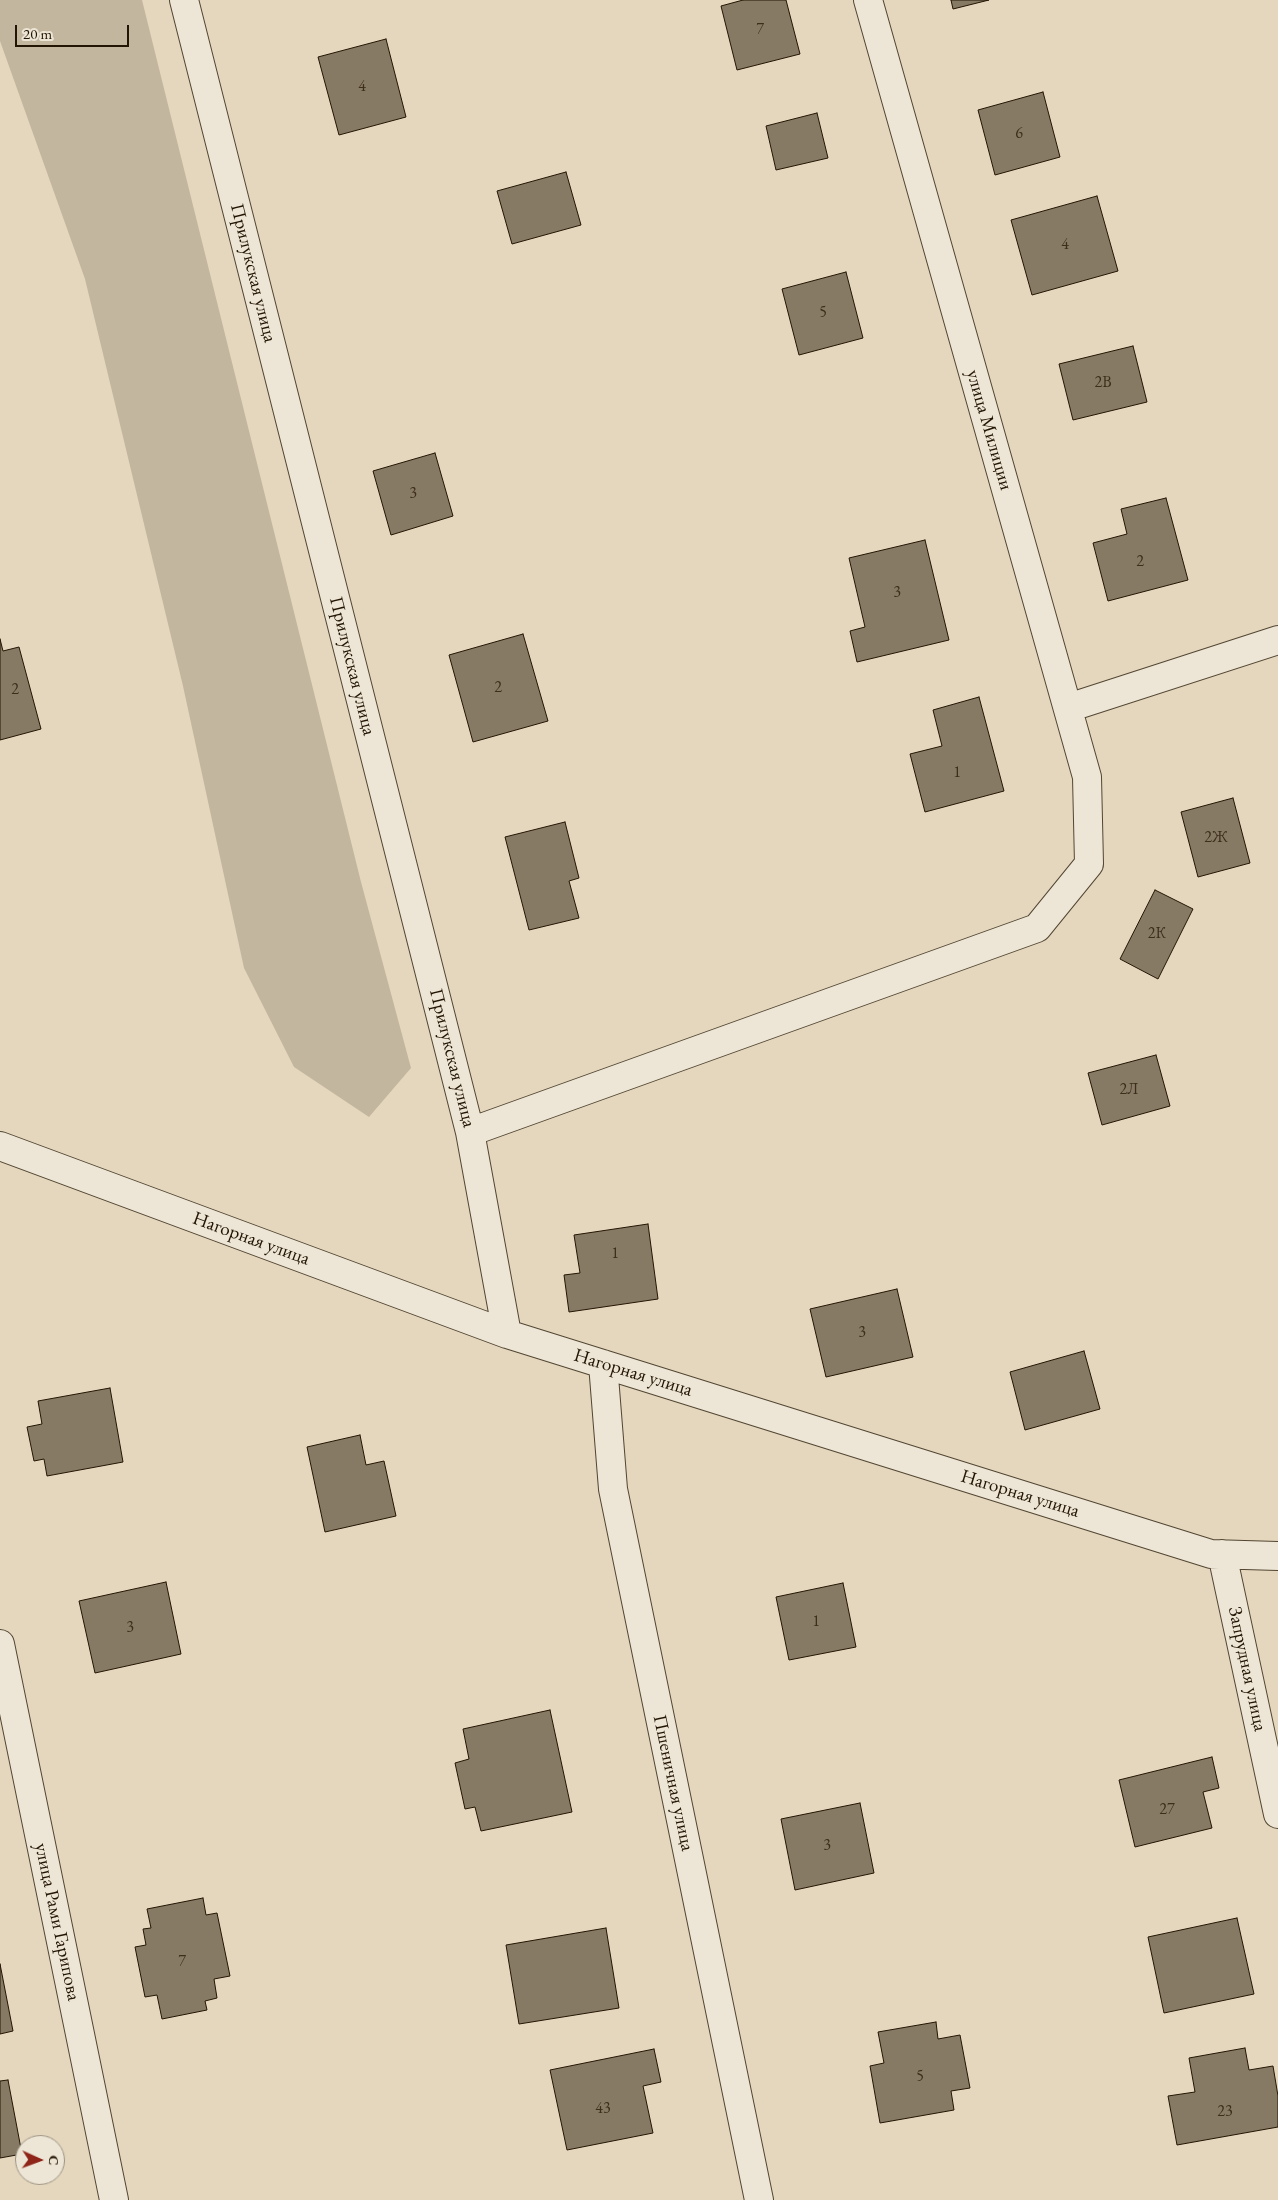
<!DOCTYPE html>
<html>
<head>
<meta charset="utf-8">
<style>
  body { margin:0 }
  #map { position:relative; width:1278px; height:2200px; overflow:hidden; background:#e4d7be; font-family:"EB Garamond",serif }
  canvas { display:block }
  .north { position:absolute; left:15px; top:2135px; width:50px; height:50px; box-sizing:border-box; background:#ede5d5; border:1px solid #9c9281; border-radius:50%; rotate:92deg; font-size:14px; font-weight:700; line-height:20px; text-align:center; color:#231503 }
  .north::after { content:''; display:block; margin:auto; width:18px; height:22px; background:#8f2418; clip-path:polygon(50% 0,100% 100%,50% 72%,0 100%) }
  .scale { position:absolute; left:15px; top:25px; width:114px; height:22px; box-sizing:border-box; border:2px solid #231503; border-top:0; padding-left:6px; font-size:15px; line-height:18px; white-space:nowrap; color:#231503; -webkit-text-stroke:4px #ede5d5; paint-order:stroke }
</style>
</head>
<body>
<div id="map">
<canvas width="1278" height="2200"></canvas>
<div class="north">С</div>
<div class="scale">20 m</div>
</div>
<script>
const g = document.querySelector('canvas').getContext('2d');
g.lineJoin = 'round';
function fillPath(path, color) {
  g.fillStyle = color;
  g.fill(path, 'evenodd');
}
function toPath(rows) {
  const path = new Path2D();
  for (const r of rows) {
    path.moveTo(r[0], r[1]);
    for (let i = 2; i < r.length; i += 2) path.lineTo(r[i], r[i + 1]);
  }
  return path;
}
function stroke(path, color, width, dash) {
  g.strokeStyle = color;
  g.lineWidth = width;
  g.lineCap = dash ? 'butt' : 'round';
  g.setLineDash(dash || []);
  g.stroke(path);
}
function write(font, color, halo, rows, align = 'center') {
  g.font = font + ' "EB Garamond",serif';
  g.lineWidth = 4;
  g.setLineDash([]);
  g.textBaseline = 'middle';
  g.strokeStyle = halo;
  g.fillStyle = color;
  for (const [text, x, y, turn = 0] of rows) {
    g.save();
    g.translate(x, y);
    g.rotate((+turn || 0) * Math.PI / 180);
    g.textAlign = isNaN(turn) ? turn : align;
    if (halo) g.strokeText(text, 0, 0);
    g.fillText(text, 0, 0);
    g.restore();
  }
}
const green = toPath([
  [0,0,142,0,361,882,411,1068,369,1117,294,1067,244,968,183,686,85,279,0,41]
]);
const building = toPath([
  [743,0,786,0,800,54,737,70,721,6,743,0],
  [951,0,989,0,953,9,951,0],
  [386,39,406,117,339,135,318,57,386,39],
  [1043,92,1060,157,995,175,978,110,1043,92],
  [817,113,828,158,776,170,766,126,817,113],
  [566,172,581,225,512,244,497,191,566,172],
  [1097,196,1118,271,1032,295,1011,220,1097,196],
  [846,272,863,338,799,355,782,289,846,272],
  [1133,346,1147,402,1073,420,1059,364,1133,346],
  [435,453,453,516,391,535,373,471,435,453],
  [1166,498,1188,580,1108,601,1093,543,1127,534,1121,509,1166,498],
  [925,540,949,640,857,662,850,631,865,627,849,558,925,540],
  [523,634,548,721,473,742,449,655,523,634],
  [0,639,3,651,19,647,41,729,0,740,0,639],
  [979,697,1004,791,925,812,910,754,942,746,933,710,979,697],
  [1233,798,1250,863,1198,877,1181,812,1233,798],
  [565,822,579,878,569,881,579,918,529,930,505,837,565,822],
  [1155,890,1193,909,1158,979,1120,959,1155,890],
  [1156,1055,1170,1106,1102,1125,1088,1073,1156,1055],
  [648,1224,658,1299,569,1312,564,1275,580,1273,574,1235,648,1224],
  [897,1289,913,1357,826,1377,810,1309,897,1289],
  [1084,1351,1100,1409,1025,1430,1010,1372,1084,1351],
  [110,1388,123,1462,47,1476,44,1459,34,1461,27,1427,42,1424,38,1401,110,1388],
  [360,1435,366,1465,384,1461,396,1516,325,1532,307,1447,360,1435],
  [166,1582,181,1654,95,1673,79,1601,166,1582],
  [843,1583,856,1647,789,1660,776,1597,843,1583],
  [550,1710,572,1812,481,1831,475,1807,465,1809,455,1763,469,1759,463,1729,550,1710],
  [1212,1757,1219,1788,1203,1792,1212,1828,1135,1847,1119,1780,1212,1757],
  [860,1803,874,1873,795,1890,781,1819,860,1803],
  [203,1898,206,1915,217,1913,230,1976,214,1979,217,1998,205,2001,207,2010,162,2019,157,1995,145,1997,135,1947,146,1945,143,1929,151,1928,147,1909,203,1898],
  [1237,1918,1254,1994,1164,2013,1148,1937,1237,1918],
  [606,1928,619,2008,519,2024,506,1945,606,1928],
  [0,1964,13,2031,0,2034,0,1964],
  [936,2022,938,2039,960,2035,970,2088,951,2091,954,2110,880,2123,870,2066,884,2063,878,2032,936,2022],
  [1245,2048,1249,2070,1273,2066,1278,2096,1278,2127,1177,2145,1168,2096,1195,2092,1189,2058,1245,2048],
  [654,2049,661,2082,643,2086,653,2133,567,2150,550,2070,654,2049],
  [8,2080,22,2154,0,2158,0,2081,8,2080]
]);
const minor = toPath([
  [184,0,470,1132,507,1334],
  [1068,708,1278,640],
  [470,1132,1037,928,1089,864,1087,777,868,0],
  [0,1146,507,1334,1211,1554,1278,1556],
  [603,1364,613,1489,759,2200],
  [1222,1554,1278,1814],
  [0,1644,114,2200]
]);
const numberNames = [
  ["7",760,30],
  ["4",362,87],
  ["6",1019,134],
  ["4",1065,245],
  ["5",823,313],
  ["2В",1103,383],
  ["3",413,494],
  ["2",1140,562],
  ["3",897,593],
  ["2",498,688],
  ["2",15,690],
  ["1",957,773],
  ["2Ж",1216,838],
  ["2К",1157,934],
  ["2Л",1129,1090],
  ["1",615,1254],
  ["3",862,1333],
  ["1",816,1622],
  ["3",130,1628],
  ["27",1167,1810],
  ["3",827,1846],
  ["7",182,1962],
  ["5",920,2077],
  ["43",603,2109],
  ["23",1225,2112]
];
const streetNames = [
  ["Прилукская улица",253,273,76],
  ["улица Милиции",989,430,74],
  ["Прилукская улица",352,666,76],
  ["Прилукская улица",452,1058,76],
  ["Нагорная улица",251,1239,20],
  ["Нагорная улица",633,1373,17],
  ["Нагорная улица",1020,1494,17],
  ["Запрудная улица",1247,1669,78],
  ["Пшеничная улица",673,1783,78],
  ["улица Рами Гарипова",57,1922,78]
];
fillPath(green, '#c3b69e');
fillPath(building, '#877a64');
stroke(building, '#231503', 1);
stroke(minor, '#534632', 30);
stroke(minor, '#ede5d5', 28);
write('16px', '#3c2e1b', null, numberNames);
write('19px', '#231503', '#ede5d5', streetNames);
</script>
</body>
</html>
